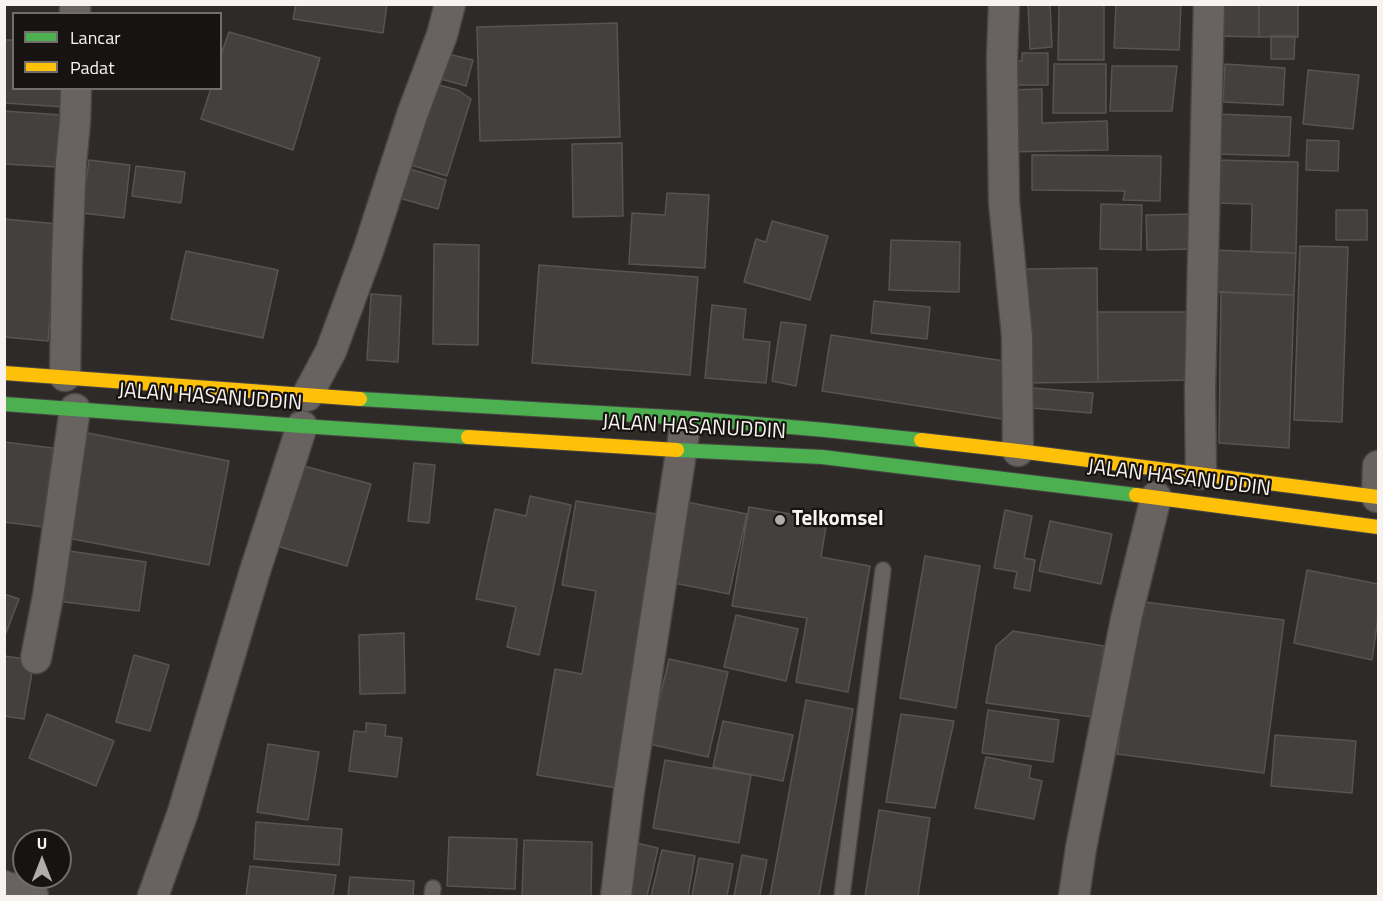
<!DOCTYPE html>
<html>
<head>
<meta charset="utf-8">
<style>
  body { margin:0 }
  #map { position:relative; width:1383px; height:901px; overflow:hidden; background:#2e2a28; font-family:"Titillium Web",sans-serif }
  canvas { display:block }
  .frame { position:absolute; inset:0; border:6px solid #f8f3f1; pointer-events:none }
  .legend { position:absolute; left:12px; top:12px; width:210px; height:78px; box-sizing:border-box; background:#161311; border:2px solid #706d6b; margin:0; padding:8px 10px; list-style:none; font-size:18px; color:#f8f3f1 }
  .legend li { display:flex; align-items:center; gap:12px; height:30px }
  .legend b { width:30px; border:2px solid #706d6b }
  .north { position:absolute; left:12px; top:829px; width:60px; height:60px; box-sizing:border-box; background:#161311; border:2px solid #706d6b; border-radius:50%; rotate:0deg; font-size:16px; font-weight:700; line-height:24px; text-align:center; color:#f8f3f1 }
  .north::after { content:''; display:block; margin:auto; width:21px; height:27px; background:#b1adab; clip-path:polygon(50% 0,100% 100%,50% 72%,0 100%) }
</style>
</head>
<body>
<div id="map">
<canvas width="1383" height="901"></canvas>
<div class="frame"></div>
<ul class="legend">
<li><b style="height:8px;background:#4caf50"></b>Lancar</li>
<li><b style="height:8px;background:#ffc107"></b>Padat</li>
</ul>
<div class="north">U</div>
</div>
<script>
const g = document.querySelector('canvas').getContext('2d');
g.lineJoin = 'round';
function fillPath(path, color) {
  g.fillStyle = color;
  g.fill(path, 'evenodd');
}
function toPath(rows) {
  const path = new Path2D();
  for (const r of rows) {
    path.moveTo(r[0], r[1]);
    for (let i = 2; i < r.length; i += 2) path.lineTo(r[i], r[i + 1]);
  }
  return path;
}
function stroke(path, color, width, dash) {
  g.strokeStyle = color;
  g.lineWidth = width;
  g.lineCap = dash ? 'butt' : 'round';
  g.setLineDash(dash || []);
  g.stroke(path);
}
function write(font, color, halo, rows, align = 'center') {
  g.font = font + ' "Titillium Web",sans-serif';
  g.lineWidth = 4.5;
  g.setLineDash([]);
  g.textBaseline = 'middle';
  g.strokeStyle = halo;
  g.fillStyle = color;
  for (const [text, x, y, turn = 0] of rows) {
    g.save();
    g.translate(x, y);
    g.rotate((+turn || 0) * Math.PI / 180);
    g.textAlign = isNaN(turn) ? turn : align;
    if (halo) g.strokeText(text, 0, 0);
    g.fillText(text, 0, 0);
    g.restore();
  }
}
const building = toPath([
  [296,4,387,4,383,33,293,19,296,4],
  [1028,4,1050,4,1052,47,1030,49,1028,4],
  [1059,4,1104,4,1104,60,1058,60,1059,4],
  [1116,4,1181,4,1179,50,1114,48,1116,4],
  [1214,4,1259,4,1259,37,1214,36,1214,4],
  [1259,4,1298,4,1298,37,1259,37,1259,4],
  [617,23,620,137,480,141,477,27,617,23],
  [229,32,320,58,293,150,201,119,211,88,220,88,220,58,229,32],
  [1271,36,1295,36,1294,59,1271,59,1271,36],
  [4,40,14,40,14,88,65,88,64,107,4,103,4,40],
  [1022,53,1048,53,1048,85,1005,85,1005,61,1022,61,1022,53],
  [448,54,473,60,466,86,441,79,448,54],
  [1054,64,1106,64,1106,113,1053,113,1054,64],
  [1225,64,1285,68,1283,105,1223,102,1225,64],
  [1112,66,1177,66,1172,111,1110,111,1112,66],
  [1308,70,1359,75,1353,129,1303,124,1308,70],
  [435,84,458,90,471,99,447,176,411,165,435,84],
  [1042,89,1042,123,1107,121,1108,150,1006,152,1005,90,1042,89],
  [4,111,62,115,58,167,4,164,4,111],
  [1217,114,1291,117,1289,156,1215,154,1217,114],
  [1307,140,1339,141,1338,171,1306,170,1307,140],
  [622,143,623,216,573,217,572,144,622,143],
  [1032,155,1161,156,1160,201,1123,200,1125,191,1032,190,1032,155],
  [89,160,130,165,124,218,82,213,89,160],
  [1214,160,1298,162,1296,253,1251,252,1252,204,1213,203,1214,160],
  [136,166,185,172,181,203,132,196,136,166],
  [400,166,446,180,438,209,392,196,400,166],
  [667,193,709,195,705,268,629,264,632,213,665,215,667,193],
  [1101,204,1142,205,1141,250,1100,249,1101,204],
  [1336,210,1367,210,1367,240,1336,240,1336,210],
  [1196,214,1197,249,1147,250,1146,215,1196,214],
  [4,219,58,224,48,341,4,337,4,219],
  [772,221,828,236,810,300,744,282,756,239,766,242,772,221],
  [891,240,960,242,959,292,889,290,891,240],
  [434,244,479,245,478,345,433,344,434,244],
  [1300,246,1348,247,1342,422,1294,420,1300,246],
  [1213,250,1296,253,1294,295,1212,292,1213,250],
  [186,251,278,270,263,338,171,319,186,251],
  [539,265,698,277,690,375,532,363,539,265],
  [1097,268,1098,382,1026,383,1025,269,1097,268],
  [1221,292,1294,295,1289,448,1219,443,1221,292],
  [371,294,401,296,398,362,367,360,371,294],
  [874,301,930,307,927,339,871,333,874,301],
  [712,305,746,309,743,339,770,342,766,383,705,378,712,305],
  [1097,312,1188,312,1188,380,1098,382,1097,312],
  [781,322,806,325,796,386,772,381,781,322],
  [831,335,1011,362,1002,419,822,391,831,335],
  [1033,388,1093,393,1091,413,1032,408,1033,388],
  [83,432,229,461,209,565,62,537,83,432],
  [4,442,53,448,43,527,4,522,4,442],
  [414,463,435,465,429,523,408,521,414,463],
  [300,465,371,484,347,566,277,546,300,465],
  [530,496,571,505,539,655,507,647,516,607,476,599,495,509,526,516,530,496],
  [576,501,662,515,617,788,537,775,555,669,582,674,596,591,562,585,576,501],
  [687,502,747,514,729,594,669,582,687,502],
  [749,507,827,520,821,557,870,566,848,692,796,682,807,618,732,606,749,507],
  [1005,510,1032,516,1024,558,1035,560,1030,591,1014,588,1017,572,994,568,1005,510],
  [1050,521,1112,534,1101,584,1039,571,1050,521],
  [62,550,146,562,139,611,56,601,62,550],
  [925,556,980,566,956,708,900,698,925,556],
  [1307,570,1378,584,1378,618,1372,660,1294,643,1307,570],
  [4,594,19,599,4,638,4,594],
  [1137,601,1284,620,1264,773,1117,754,1137,601],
  [736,615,798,629,786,681,724,667,736,615],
  [1013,631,1104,646,1092,717,986,703,996,646,1013,631],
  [404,633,405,693,360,694,359,635,404,633],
  [134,655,169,665,150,731,116,722,134,655],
  [4,656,34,660,24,719,4,716,4,656],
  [669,659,728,672,708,757,649,744,669,659],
  [806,700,853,709,819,896,770,896,806,700],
  [988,710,1059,720,1053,762,982,753,988,710],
  [47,714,114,741,96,786,29,758,47,714],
  [901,714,954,721,935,808,886,802,901,714],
  [723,721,793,735,783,781,713,767,723,721],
  [366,723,386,725,385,736,402,738,397,777,349,771,354,731,366,732,366,723],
  [1275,735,1356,741,1352,793,1271,786,1275,735],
  [268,744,319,752,308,820,257,812,268,744],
  [986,757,1031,766,1029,778,1042,781,1034,819,975,808,986,757],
  [665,760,751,775,739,843,653,828,665,760],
  [879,810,930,818,918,896,865,896,879,810],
  [256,822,342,829,339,865,254,859,256,822],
  [449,837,517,839,515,889,447,886,449,837],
  [524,840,592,842,591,896,522,896,524,840],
  [637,843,658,848,647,896,626,896,637,843],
  [662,850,695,856,688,896,651,896,662,850],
  [742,855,767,860,760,896,734,896,742,855],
  [699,858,733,864,727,896,692,896,699,858],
  [250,866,336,875,333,896,246,896,250,866],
  [350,877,414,881,413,896,348,896,350,877]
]);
const lane = toPath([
  [432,896,433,888],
  [842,896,883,570]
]);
const street = toPath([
  [1004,4,1002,58,1004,202,1017,336,1018,451],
  [75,14,75,4],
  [65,376,67,257,71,163,75,122,76,88],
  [307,396,331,351,369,248,413,112,442,35,450,4],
  [1201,474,1200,389,1209,4],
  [1377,497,1378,466],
  [36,658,48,596,75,409],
  [4,886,33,896],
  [153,896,183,812,254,574,302,426],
  [616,896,629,791,685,427],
  [1074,896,1081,848,1126,619,1156,497]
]);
const fast = toPath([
  [360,399,687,418,825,430,921,440],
  [4,404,302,426,468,437],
  [677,450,822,457,1136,495]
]);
const slow = toPath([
  [4,373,360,399],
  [468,437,677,450],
  [921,440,1018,451,1378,497],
  [1136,495,1378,527]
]);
const markers = [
  [780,520,6,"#b1adab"]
];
const streetNames = [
  ["JALAN HASANUDDIN",210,398,4],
  ["JALAN HASANUDDIN",694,428,3],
  ["JALAN HASANUDDIN",1179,479,7]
];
const poiNames = [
  ["Telkomsel",792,520]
];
fillPath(building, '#44403e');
stroke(building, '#575452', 1.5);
stroke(lane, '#494645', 18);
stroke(street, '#494645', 33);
stroke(fast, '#494645', 16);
stroke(slow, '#494645', 16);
stroke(lane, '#686261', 15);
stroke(street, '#686261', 30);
stroke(fast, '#4caf50', 14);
stroke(slow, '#ffc107', 14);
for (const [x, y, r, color] of markers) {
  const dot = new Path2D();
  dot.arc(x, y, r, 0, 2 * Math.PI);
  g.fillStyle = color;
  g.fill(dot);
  stroke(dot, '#161311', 2);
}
write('21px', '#f8f3f1', '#161311', streetNames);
write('bold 21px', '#f8f3f1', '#161311', poiNames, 'left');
</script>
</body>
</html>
